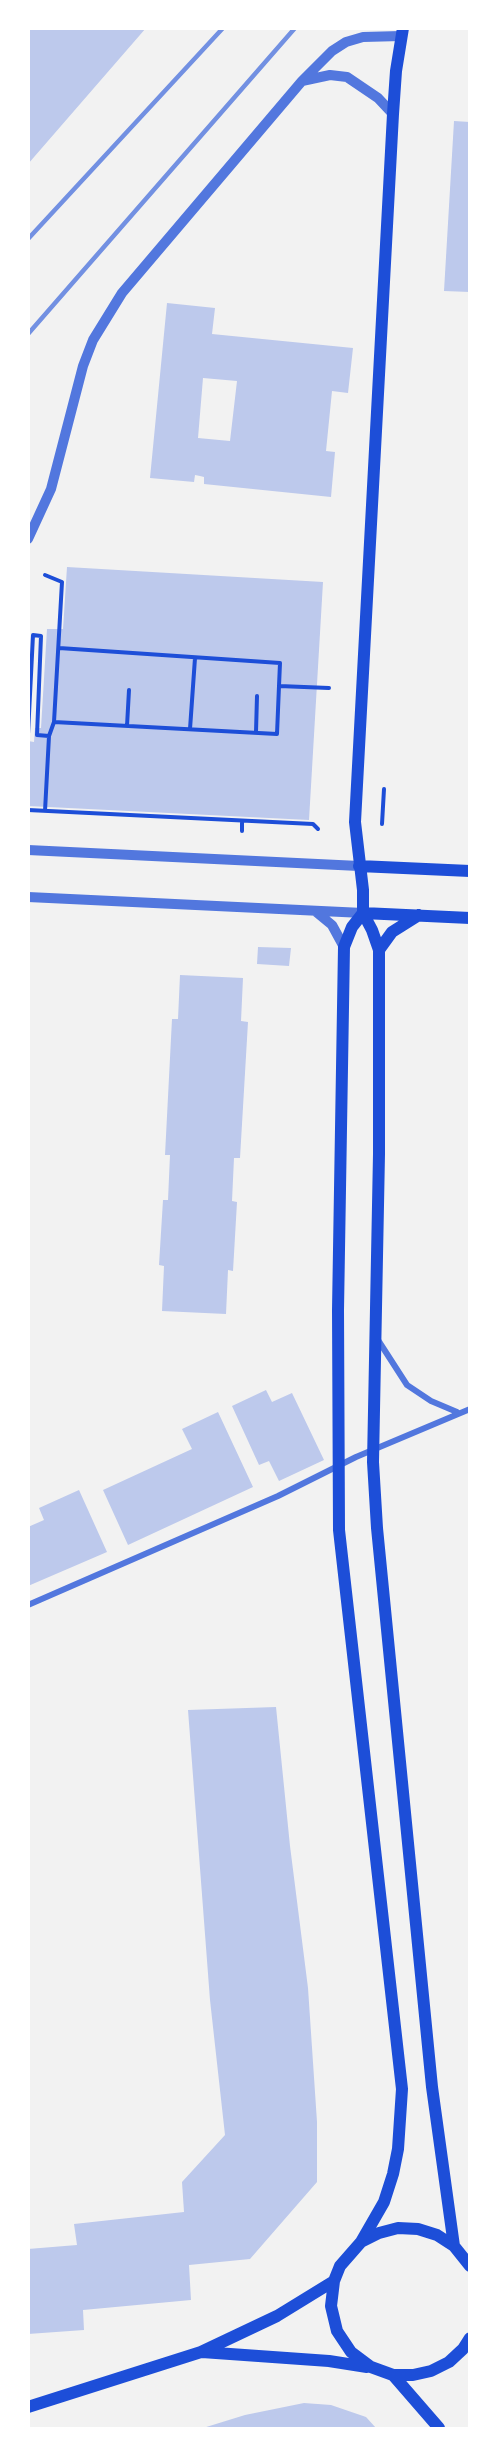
<!DOCTYPE html>
<html>
<head>
<meta charset="utf-8">
<style>
  body { margin:0 }
  #map { position:relative; width:498px; height:2457px; overflow:hidden; background:#f2f2f2; font-family:"DejaVu Sans",sans-serif }
  canvas { display:block }
  .frame { position:absolute; inset:0; border:30px solid #fff; pointer-events:none }
</style>
</head>
<body>
<div id="map">
<canvas width="498" height="2457"></canvas>
<div class="frame"></div>
</div>
<script>
const g = document.querySelector('canvas').getContext('2d');
g.lineJoin = 'round';
function fillPath(path, color) {
  g.fillStyle = color;
  g.fill(path, 'evenodd');
}
function toPath(rows) {
  const path = new Path2D();
  for (const r of rows) {
    path.moveTo(r[0], r[1]);
    for (let i = 2; i < r.length; i += 2) path.lineTo(r[i], r[i + 1]);
  }
  return path;
}
function stroke(path, color, width, dash) {
  g.strokeStyle = color;
  g.lineWidth = width;
  g.lineCap = dash ? 'butt' : 'round';
  g.setLineDash(dash || []);
  g.stroke(path);
}
const building = toPath([
  [28,28,146,28,28,164],
  [454,121,470,122,470,292,444,291],
  [167,303,215,308,212,334,353,348,348,393,332,391,326,451,335,452,331,497,204,484,204,477,200,476,195,475,194,482,150,478],
  [203,378,237,381,230,441,198,438],
  [67,567,323,582,309,820,28,806,28,741,34,742,35,728,41,728,47,629,63,629],
  [258,947,291,948,289,966,257,964],
  [180,975,243,978,241,1021,248,1022,240,1158,234,1158,232,1201,237,1202,233,1271,228,1270,226,1314,162,1311,164,1266,159,1265,163,1200,168,1200,170,1155,165,1155,172,1019,178,1019],
  [266,1390,272,1402,292,1393,324,1460,279,1481,269,1461,259,1465,232,1406],
  [218,1412,253,1487,128,1545,103,1490,192,1449,182,1429],
  [79,1490,107,1552,28,1586,28,1527,44,1520,39,1508],
  [276,1707,290,1846,308,1988,317,2122,317,2182,250,2259,189,2265,191,2300,83,2310,84,2330,28,2334,28,2249,77,2245,74,2224,184,2212,182,2182,225,2135,210,2000,188,1710],
  [304,2403,331,2405,366,2417,376,2428,203,2428,245,2415]
]);
const path = toPath([
  [45,575,62,582,54,722],
  [59,648,280,663,279,686],
  [127,726,129,690],
  [190,729,195,658],
  [256,732,257,696],
  [28,734,33,635,41,636,37,735,49,736,45,811],
  [49,736,54,722,277,734,279,686,329,688],
  [28,810,313,824,318,829],
  [382,824,384,789],
  [242,831,242,821]
]);
const minor = toPath([
  [378,1340,407,1385,431,1401,457,1412],
  [28,1605,278,1496,356,1457,470,1409]
]);
const tertiary = toPath([
  [302,81,330,75,347,77,378,98,393,114],
  [28,539,51,489,83,366,93,340,122,293,302,81,332,51,346,42,363,37,401,36],
  [28,850,359,866],
  [28,897,363,913],
  [315,911,332,925,344,947]
]);
const secondary = toPath([
  [403,28,396,71,393,114,355,822,363,890,363,913,372,930,379,950,379,1154,373,1462,377,1528,432,2087,454,2246],
  [359,866,470,871],
  [363,913,470,918],
  [379,950,392,932,419,915],
  [361,2242,384,2202,393,2174,398,2149,402,2089,339,1530,338,1310,344,947,352,927,363,913],
  [470,2266,454,2246,437,2235,418,2229,398,2228,379,2233,361,2242,340,2266,334,2281,331,2306,337,2331,351,2352,371,2367,393,2375,413,2375,431,2371,449,2362,463,2349,470,2338],
  [202,2352,329,2361,367,2367],
  [393,2375,439,2428],
  [28,2407,201,2352,277,2316,334,2281]
]);
const rail = toPath([
  [28,239,223,28],
  [28,334,295,28]
]);
fillPath(building, '#bdc9ec');
stroke(path, '#1d4ed8', 4);
stroke(minor, '#5277de', 6);
stroke(tertiary, '#5277de', 10);
stroke(secondary, '#1d4ed8', 12);
stroke(rail, '#7290e2', 4.5);
</script>
</body>
</html>
